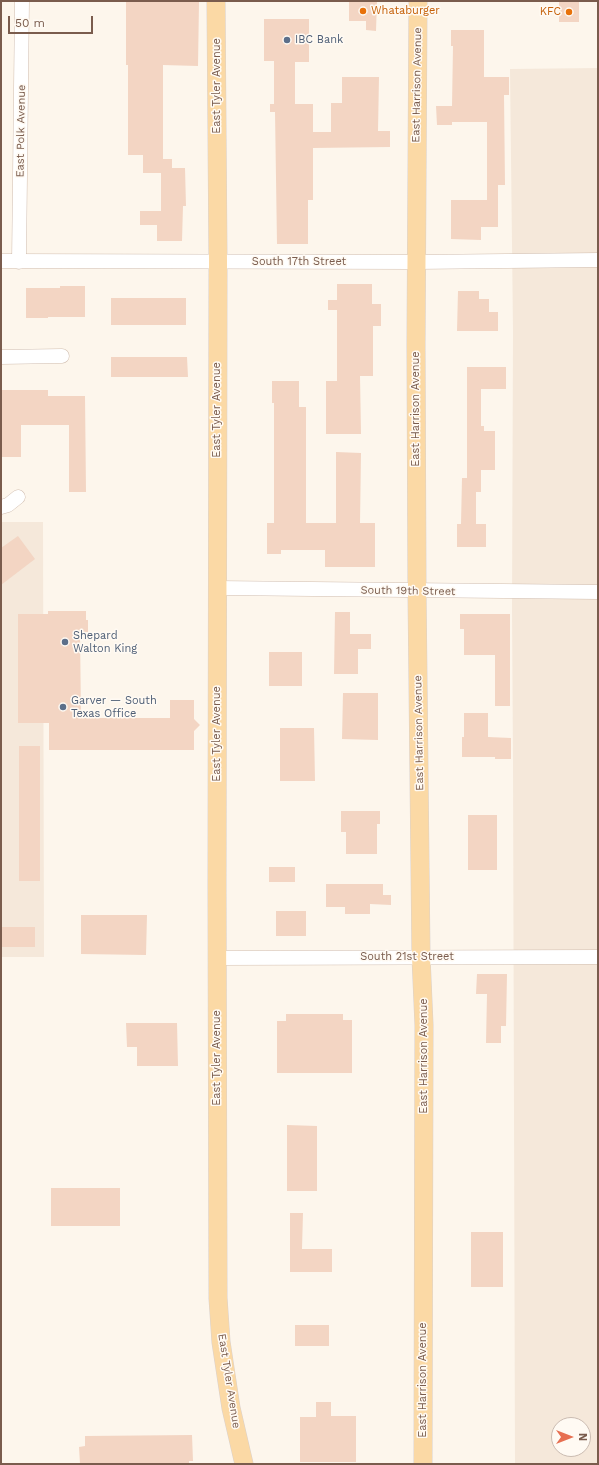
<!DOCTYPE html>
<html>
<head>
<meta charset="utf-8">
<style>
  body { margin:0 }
  #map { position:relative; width:599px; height:1465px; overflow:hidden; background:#fdf6ec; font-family:"Work Sans",sans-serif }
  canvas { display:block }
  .frame { position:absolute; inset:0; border:2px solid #7a5c4d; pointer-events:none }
  .north { position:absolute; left:551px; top:1417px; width:40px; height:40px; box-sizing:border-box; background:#fffaf3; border:1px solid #cabbb1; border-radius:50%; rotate:90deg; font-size:11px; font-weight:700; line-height:16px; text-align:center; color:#7a5c4d }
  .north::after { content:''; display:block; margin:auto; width:14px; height:18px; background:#e76f51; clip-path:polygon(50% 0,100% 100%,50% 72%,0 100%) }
  .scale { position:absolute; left:8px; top:16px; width:85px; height:18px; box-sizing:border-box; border:2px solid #7a5c4d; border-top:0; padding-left:5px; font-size:12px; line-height:14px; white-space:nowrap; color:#7a5c4d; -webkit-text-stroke:3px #fffaf3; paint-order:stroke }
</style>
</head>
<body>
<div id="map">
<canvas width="599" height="1465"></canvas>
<div class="frame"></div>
<div class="north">N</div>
<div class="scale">50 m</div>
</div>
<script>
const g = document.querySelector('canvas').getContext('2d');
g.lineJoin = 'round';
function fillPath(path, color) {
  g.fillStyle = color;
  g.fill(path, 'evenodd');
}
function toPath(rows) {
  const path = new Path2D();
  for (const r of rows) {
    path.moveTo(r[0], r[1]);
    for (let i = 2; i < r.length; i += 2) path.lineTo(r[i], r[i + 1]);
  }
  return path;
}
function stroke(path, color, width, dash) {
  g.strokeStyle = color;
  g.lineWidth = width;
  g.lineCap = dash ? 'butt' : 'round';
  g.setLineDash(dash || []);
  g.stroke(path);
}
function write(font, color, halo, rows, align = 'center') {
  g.font = font + ' "Work Sans",sans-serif';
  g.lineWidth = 3;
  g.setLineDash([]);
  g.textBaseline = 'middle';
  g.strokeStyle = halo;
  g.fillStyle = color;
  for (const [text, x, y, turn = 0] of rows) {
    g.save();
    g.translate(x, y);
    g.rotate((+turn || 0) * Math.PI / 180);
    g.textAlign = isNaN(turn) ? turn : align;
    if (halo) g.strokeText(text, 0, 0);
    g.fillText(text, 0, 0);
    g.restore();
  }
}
const residential = toPath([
  [598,68,598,1464,515,1464,513,763,512,609,513,332,510,69],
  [559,1425,583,1425,583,1449,559,1449],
  [1,522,43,522,44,957,1,957]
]);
const building = toPath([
  [349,1,377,1,376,31,366,30,366,21,349,21],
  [559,1,579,1,579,22,559,22],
  [126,2,199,2,198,66,163,65,163,159,172,159,172,168,185,168,186,206,183,206,182,241,157,241,157,225,140,225,140,211,161,211,161,173,143,173,143,155,128,155,128,65,126,65],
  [264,19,309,19,309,62,295,62,295,104,313,104,313,132,331,132,331,103,342,103,342,77,379,77,378,131,390,131,390,147,313,148,313,200,308,200,308,244,277,244,275,112,270,112,270,104,274,104,274,61,264,61],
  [451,30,484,30,484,77,509,77,509,95,504,95,505,185,498,185,498,227,481,227,481,240,451,239,451,200,487,200,487,122,452,122,452,125,437,125,436,106,452,106,453,46,451,46],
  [337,284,372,284,372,304,381,304,381,326,373,326,373,376,360,376,361,434,326,434,326,381,337,381,337,310,328,310,328,300,337,300],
  [60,286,85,286,85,317,48,317,48,318,26,318,26,288,60,288],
  [458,291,479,291,479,299,489,299,489,312,498,312,498,331,457,331],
  [111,298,186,298,186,325,111,325],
  [111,357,187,357,188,377,111,377],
  [467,367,506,367,506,389,481,389,481,426,484,426,484,431,495,431,495,470,481,470,481,492,476,492,476,524,486,524,486,547,457,547,457,524,461,524,462,478,467,478],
  [272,381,299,381,299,407,306,407,306,523,336,523,336,452,361,453,360,523,375,523,375,567,325,567,325,550,281,550,281,554,267,554,267,523,274,523,274,403,272,403],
  [1,390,48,390,48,396,85,396,86,492,69,492,69,425,21,425,21,457,1,457],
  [18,536,35,559,1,585,1,548],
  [48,611,86,611,86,620,88,620,88,632,80,632,81,718,170,718,170,700,194,700,194,719,200,725,194,731,194,750,49,750,49,723,18,723,18,614,48,614],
  [335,612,350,612,350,634,371,634,371,649,358,649,358,674,334,674],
  [460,614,510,614,510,706,495,706,495,655,464,655,464,629,460,629],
  [269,652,302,652,302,686,269,686],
  [343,693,378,693,378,740,342,739],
  [464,713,488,713,488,737,511,738,511,759,495,759,495,757,462,757,462,737,464,737],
  [280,728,314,728,315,781,280,781],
  [19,746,40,746,40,881,19,881],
  [341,811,380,811,380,824,377,824,377,854,346,854,346,832,341,832],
  [468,815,497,815,497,870,468,870],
  [269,867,295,867,295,882,269,882],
  [326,884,383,884,383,895,391,895,391,905,370,904,370,914,345,914,345,907,326,907],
  [276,911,306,911,306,936,276,936],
  [81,915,147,915,146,955,81,954],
  [1,927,35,927,35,947,1,947],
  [477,974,507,974,506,1026,501,1026,501,1043,486,1043,487,994,476,994],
  [286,1014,343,1014,343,1020,352,1020,352,1073,277,1073,277,1021,286,1021],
  [126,1023,177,1023,178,1066,137,1066,137,1047,127,1047],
  [287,1125,317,1126,317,1191,287,1191],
  [51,1188,120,1188,120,1226,51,1226],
  [290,1213,303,1213,302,1249,332,1249,332,1272,290,1272],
  [471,1232,503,1232,503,1287,471,1287],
  [295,1325,329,1325,329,1346,295,1346],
  [316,1402,331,1402,331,1416,356,1416,356,1462,300,1462,300,1417,316,1417],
  [192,1435,193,1461,189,1461,189,1464,80,1464,79,1447,85,1446,85,1436]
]);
const minor = toPath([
  [1,261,416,262,598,260],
  [19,262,22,1],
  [1,357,62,356],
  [1,507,8,505,18,497],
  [217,588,598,592],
  [217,958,598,957]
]);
const major = toPath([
  [216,1,218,262,217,884,218,1298,221,1342,231,1408,244,1464],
  [418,1,416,345,417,591,421,957,424,1025,423,1464]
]);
const markers = [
  [363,11,4,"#e8710a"],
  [569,12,4,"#e8710a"],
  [287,40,4,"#5c6f8a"],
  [65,642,4,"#5c6f8a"],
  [63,707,4,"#5c6f8a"]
];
const foodNames = [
  ["Whataburger",371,11],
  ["KFC",561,12,"right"]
];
const serviceNames = [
  ["IBC Bank",295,40],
  ["Shepard",73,636],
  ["Walton King",73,649],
  ["Garver — South",71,701],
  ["Texas Office",71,714]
];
const streetNames = [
  ["East Harrison Avenue",417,85,-89],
  ["East Tyler Avenue",217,86,-90],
  ["East Polk Avenue",21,131,-89],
  ["South 17th Street",299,262],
  ["East Harrison Avenue",416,409,-90],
  ["East Tyler Avenue",217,410,-90],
  ["South 19th Street",408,591,1],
  ["East Harrison Avenue",419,733,-91],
  ["East Tyler Avenue",217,734,-90],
  ["South 21st Street",407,957],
  ["East Harrison Avenue",424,1056,-90],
  ["East Tyler Avenue",217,1058,-90],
  ["East Harrison Avenue",423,1380,-90],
  ["East Tyler Avenue",229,1381,81]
];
fillPath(residential, '#f5e8da');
fillPath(building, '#f3d5c3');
stroke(minor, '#d1beb0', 15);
stroke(major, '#dad1cd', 19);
stroke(minor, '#fff', 14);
stroke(major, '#fbd9a5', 18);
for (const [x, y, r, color] of markers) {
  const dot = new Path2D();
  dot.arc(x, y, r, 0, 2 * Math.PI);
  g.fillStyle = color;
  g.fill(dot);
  stroke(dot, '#fffaf3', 1.5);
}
write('11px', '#c56008', '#fffaf3', foodNames, 'left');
write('11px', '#4e5e75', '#fffaf3', serviceNames, 'left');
write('11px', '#7a5c4d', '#fffaf3', streetNames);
</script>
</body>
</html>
